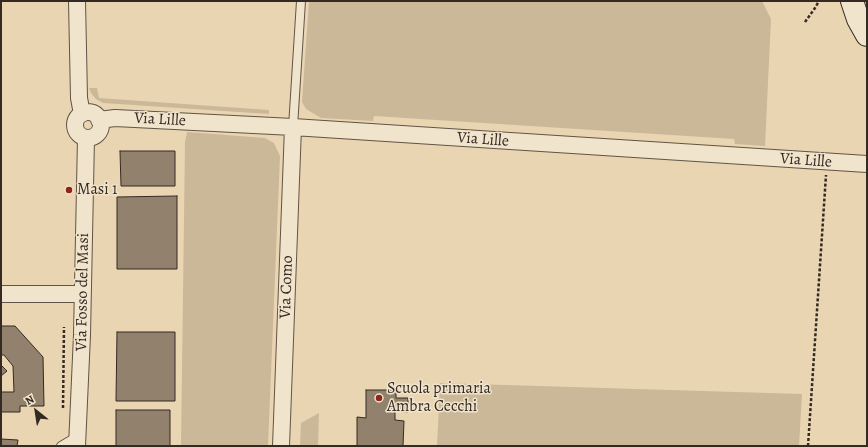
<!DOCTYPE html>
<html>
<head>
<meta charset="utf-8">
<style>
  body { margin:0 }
  #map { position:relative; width:868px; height:447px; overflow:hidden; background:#e9d5b1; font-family:Alegreya,serif }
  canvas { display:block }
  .frame { position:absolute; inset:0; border:2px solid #342923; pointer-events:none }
  .north { position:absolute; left:16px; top:391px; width:40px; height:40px; -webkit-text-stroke:3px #f1e4cc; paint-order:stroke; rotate:330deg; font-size:11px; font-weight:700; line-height:16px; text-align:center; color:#342923 }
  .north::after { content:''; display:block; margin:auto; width:14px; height:18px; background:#342923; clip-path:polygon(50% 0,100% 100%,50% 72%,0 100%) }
</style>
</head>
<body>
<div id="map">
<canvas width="868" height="447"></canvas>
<div class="frame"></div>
<div class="north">N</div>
</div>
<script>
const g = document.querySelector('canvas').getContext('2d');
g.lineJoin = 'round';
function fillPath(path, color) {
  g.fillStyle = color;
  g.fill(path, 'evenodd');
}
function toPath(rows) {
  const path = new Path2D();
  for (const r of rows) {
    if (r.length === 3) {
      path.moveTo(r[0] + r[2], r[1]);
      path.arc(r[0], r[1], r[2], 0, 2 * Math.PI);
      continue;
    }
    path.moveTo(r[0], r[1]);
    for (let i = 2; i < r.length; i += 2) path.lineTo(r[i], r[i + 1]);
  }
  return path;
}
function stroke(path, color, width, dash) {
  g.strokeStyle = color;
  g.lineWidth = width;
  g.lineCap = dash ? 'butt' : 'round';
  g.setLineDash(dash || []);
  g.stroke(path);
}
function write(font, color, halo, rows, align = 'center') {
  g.font = font + ' Alegreya,serif';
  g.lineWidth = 3;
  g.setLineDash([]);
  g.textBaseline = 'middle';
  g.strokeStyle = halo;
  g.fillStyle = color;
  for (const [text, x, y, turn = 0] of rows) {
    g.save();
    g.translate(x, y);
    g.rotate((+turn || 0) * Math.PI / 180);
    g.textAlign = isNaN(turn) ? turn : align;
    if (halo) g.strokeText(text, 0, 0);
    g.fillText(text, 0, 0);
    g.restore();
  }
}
const green = toPath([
  [309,1,762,1,771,19,765,146,735,144,734,139,374,116,373,121,321,118,306,109,302,102],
  [89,88,97,88,99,98,269,110,269,114,103,103,96,99,91,93],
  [187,132,265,138,274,143,280,156,268,446,181,446,185,142],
  [440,383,802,394,799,446,437,446],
  [319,413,318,446,300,446,301,423]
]);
const building = toPath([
  [120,151,175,151,175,186,121,186,120,151],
  [177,196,177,269,117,269,117,197,177,196],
  [1,326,15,326,43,357,44,406,20,406,20,412,1,412,1,392,14,392,13,366,4,355,1,355,1,326],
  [117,332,175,332,175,401,116,401,117,332],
  [1,365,7,371,1,376,1,365],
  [366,390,396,390,396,398,408,398,408,412,395,411,395,420,404,421,403,446,357,446,357,417,366,418,366,390],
  [116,410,170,410,170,446,116,446,116,410],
  [1,439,18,440,17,446,1,446,1,439]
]);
const path = toPath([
  [805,22,815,8,819,1],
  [63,408,64,327],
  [808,446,826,175]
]);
const lane = toPath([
  [293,127,301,1],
  [61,446,78,436]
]);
const street = toPath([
  [77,1,79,98,82,114],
  [88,125,13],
  [99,120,115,118,293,127,867,164],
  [1,294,82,294],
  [77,446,82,335,86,138],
  [281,446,293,127]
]);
const secondary = toPath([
  [852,1,858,19,867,35]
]);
const markers = [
  [69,190,4,"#8f2418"],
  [379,398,4,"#8f2418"]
];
const streetNames = [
  ["Via Lille",160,120,3],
  ["Via Lille",483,140,4],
  ["Via Lille",806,161,4],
  ["Via Como",287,287,-88],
  ["Via Fosso del Masi",83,292,-89]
];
const poiNames = [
  ["Masi 1",77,190],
  ["Scuola primaria",387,389],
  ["Ambra Cecchi",387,407]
];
fillPath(green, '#cab899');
fillPath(building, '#92826d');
stroke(building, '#342923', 1);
stroke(lane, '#615446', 10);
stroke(street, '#615446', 18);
stroke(secondary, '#342923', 24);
stroke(path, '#342923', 2.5, [3, 2]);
stroke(lane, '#f1e4cc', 8);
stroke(street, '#f1e4cc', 16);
stroke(secondary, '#f1e4cc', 22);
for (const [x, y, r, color] of markers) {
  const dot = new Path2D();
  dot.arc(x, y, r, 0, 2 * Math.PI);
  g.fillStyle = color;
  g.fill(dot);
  stroke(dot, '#f1e4cc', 1.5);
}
write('16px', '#342923', '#f1e4cc', streetNames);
write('16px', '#342923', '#f1e4cc', poiNames, 'left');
</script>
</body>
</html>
